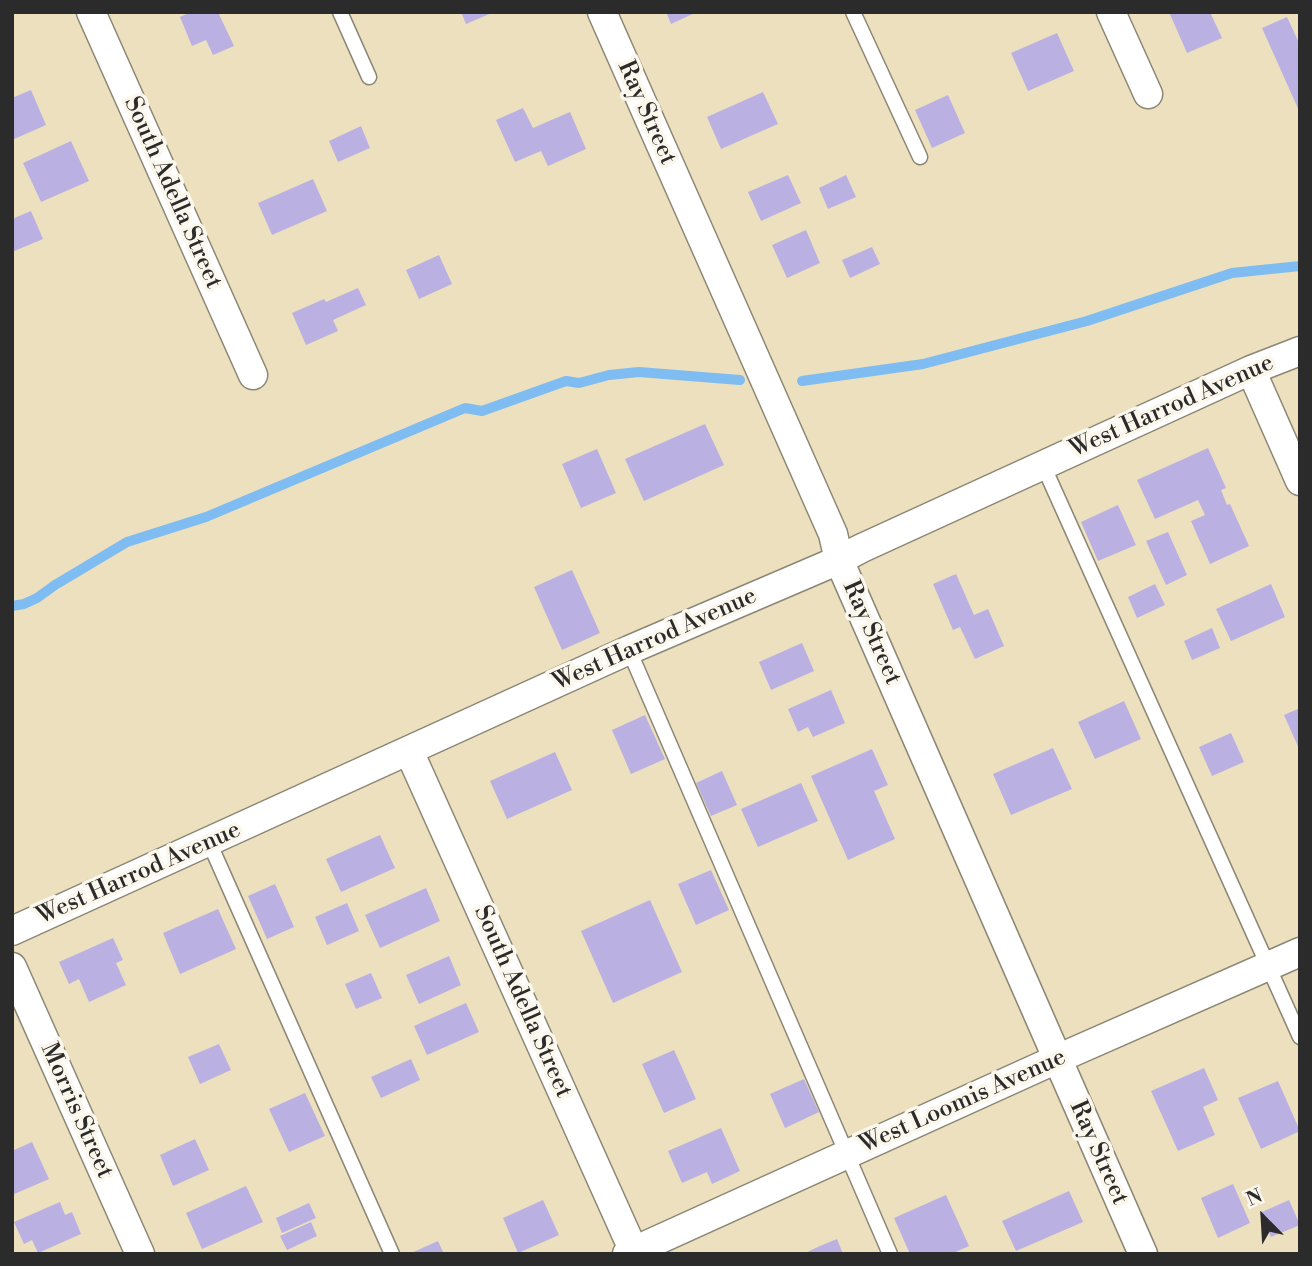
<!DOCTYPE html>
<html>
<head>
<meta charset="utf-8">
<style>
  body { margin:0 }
  #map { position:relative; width:1312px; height:1266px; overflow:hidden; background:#ece0bf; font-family:"Libre Bodoni",serif }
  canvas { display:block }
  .frame { position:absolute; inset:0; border:14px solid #2b2b2b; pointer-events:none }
  .north { position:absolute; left:1228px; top:1182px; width:70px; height:70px; -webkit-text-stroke:5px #fbf7ec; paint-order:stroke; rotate:336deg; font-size:19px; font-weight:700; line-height:28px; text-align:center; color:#2b2b2b }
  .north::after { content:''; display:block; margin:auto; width:24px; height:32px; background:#2b2b2b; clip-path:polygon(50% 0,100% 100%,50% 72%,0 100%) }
</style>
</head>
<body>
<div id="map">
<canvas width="1312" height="1266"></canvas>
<div class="frame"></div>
<div class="north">N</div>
</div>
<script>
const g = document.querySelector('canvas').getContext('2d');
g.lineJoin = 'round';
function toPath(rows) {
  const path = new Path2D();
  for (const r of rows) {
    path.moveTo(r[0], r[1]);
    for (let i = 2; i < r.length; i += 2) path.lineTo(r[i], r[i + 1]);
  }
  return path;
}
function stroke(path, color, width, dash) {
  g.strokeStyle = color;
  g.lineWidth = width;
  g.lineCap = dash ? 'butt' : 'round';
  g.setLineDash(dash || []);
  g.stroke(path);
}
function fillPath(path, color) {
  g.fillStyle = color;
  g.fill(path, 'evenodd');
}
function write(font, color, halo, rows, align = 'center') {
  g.font = font + ' "Libre Bodoni",serif';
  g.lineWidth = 7;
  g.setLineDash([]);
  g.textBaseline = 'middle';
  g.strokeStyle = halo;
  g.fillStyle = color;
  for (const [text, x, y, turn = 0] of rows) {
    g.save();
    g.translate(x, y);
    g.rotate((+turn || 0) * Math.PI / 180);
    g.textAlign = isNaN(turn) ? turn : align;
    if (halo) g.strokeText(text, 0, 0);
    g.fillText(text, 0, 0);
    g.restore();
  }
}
const stream = toPath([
  [802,381,923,364,1087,321,1232,273,1300,266],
  [12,606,24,604,37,598,55,585,127,542,206,517,465,408,482,411,566,381,579,383,609,375,639,372,740,380]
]);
const building = toPath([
  [191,12,218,12,234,46,213,55,206,40,192,46,180,17],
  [461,12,494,12,466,24],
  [666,12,697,12,671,24],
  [1169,12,1210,12,1222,38,1187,53],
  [1287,17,1300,45,1300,113,1262,28],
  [1057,33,1074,71,1028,91,1011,53],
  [31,90,46,125,12,140,12,98],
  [763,92,778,124,721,149,707,117],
  [948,95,965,133,932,148,915,110],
  [523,108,533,128,570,112,586,149,548,166,541,151,515,162,496,120],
  [361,126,370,148,338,162,329,141],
  [71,141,89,181,41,202,23,163],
  [788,175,801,203,761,221,748,192],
  [846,175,856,197,828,209,819,188],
  [313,179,327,211,272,235,258,203],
  [31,211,43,239,12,252,12,219],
  [806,230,820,263,787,278,772,245],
  [872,247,880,264,850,278,842,260],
  [439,255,452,284,419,299,406,270],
  [358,288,366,305,333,320,338,331,306,345,292,313,324,299,326,302],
  [705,424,724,465,644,501,625,459],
  [1208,448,1226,488,1221,490,1227,505,1230,504,1249,546,1210,564,1191,521,1205,515,1198,500,1155,519,1137,480],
  [597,449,616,493,581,508,562,464],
  [1118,505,1136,545,1098,561,1081,522],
  [1168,532,1187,575,1166,585,1146,541],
  [572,570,600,633,562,650,534,587],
  [956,574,974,615,988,609,1004,646,975,659,960,627,953,630,933,584],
  [1155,584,1165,605,1137,618,1128,597],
  [1271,584,1285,617,1231,641,1216,609],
  [1212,628,1220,648,1192,660,1184,641],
  [802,643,814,671,771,690,759,662],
  [831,690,845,723,813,737,808,727,798,732,788,709],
  [1124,701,1141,739,1095,759,1078,722],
  [1300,708,1300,751,1284,715],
  [645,715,665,759,631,774,612,730],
  [1231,733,1244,762,1212,776,1199,747],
  [1053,748,1072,789,1011,815,993,774],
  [872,749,888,785,874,791,895,839,848,860,811,776],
  [555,752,572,790,507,819,490,781],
  [722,771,737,805,711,816,696,783],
  [801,783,818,821,758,847,741,809],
  [380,835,395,868,341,892,326,859],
  [711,870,729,910,696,925,678,884],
  [275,884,294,927,267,939,248,896],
  [426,888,440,921,380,948,365,915],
  [650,900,682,972,613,1003,581,931],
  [347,903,359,931,327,945,315,917],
  [218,909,236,949,180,974,163,933],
  [113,938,123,960,116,963,126,985,89,1002,79,979,69,984,59,962],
  [449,956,461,985,419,1004,406,975],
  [371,973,382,998,356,1009,345,984],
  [466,1003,479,1032,427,1055,414,1026],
  [219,1044,231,1070,200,1084,188,1057],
  [674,1050,696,1099,664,1113,642,1064],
  [411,1059,420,1080,381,1098,371,1077],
  [1204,1068,1218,1100,1203,1107,1215,1135,1178,1151,1151,1091],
  [804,1079,819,1112,785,1128,770,1094],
  [1278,1081,1300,1131,1261,1149,1238,1098],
  [305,1093,325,1136,289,1152,269,1109],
  [721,1128,740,1171,712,1184,707,1172,682,1183,668,1151],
  [195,1139,209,1170,173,1186,160,1155],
  [32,1142,49,1179,12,1195,12,1151],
  [1233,1184,1250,1223,1218,1238,1201,1198],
  [246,1186,263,1222,202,1249,186,1213],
  [1069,1191,1083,1222,1016,1251,1002,1221],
  [946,1195,969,1246,951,1254,910,1254,894,1218],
  [543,1200,559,1235,518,1253,503,1218],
  [1289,1200,1300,1225,1271,1237,1260,1213],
  [60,1202,65,1215,72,1212,81,1234,38,1253,32,1240,24,1244,14,1222],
  [309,1203,316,1218,282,1233,276,1218],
  [311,1222,317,1236,287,1250,280,1236],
  [837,1239,843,1254,803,1254,820,1246],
  [438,1241,444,1254,409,1254]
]);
const service = toPath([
  [340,12,369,77],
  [853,12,920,157],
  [1043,465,1300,1037],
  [629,650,890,1254],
  [209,842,392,1254]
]);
const minor = toPath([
  [91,12,253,375],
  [602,12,833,534,839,560,1143,1254],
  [1111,12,1148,94],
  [1251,370,1300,481],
  [409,751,635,1254],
  [12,931,629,650,839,560,862,548,1251,370,1300,351],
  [12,967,140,1254],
  [627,1254,1057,1059,1300,952]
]);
const streetNames = [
  ["Ray Street",646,113,66],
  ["South Adella Street",172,193,66],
  ["West Harrod Avenue",1172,407,-24],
  ["Ray Street",871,633,66],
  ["West Harrod Avenue",655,640,-24],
  ["West Harrod Avenue",139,874,-24],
  ["South Adella Street",522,1002,66],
  ["West Loomis Avenue",963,1102,-24],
  ["Morris Street",76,1111,66],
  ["Ray Street",1098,1153,66]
];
stroke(stream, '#7ebcf1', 10);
fillPath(building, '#bab1e2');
stroke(service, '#8c8675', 17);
stroke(minor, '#8c8675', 31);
stroke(service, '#fff', 14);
stroke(minor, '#fff', 28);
write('24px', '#2b2b2b', '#fbf7ec', streetNames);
</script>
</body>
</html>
